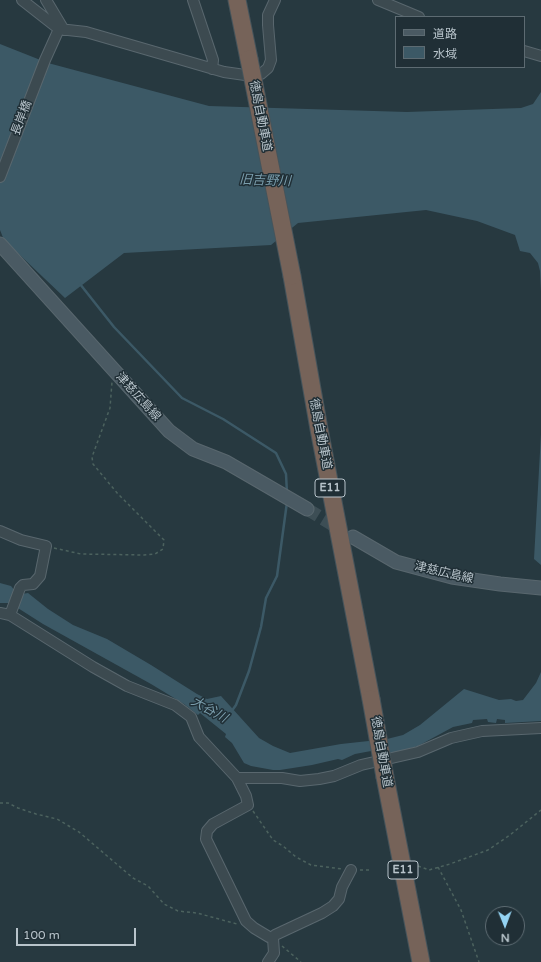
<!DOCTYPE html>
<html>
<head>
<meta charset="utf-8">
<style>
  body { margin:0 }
  #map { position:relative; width:541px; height:962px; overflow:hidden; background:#273940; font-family:"Varela Round","Noto Sans JP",sans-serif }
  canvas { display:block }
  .legend { position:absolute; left:395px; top:16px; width:130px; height:52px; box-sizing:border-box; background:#202f36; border:1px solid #5d6b72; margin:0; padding:5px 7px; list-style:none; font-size:12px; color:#b8c4cb }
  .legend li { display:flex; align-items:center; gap:8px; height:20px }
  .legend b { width:20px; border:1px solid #5d6b72 }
  .north { position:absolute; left:485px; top:906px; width:40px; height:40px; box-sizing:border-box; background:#202f36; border:1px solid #5d6b72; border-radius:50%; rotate:179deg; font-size:11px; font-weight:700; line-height:16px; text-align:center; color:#b8c4cb }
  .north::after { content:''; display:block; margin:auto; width:14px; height:18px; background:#94d3f3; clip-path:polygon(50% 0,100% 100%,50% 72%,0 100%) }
  .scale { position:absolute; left:16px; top:928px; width:120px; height:18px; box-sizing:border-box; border:2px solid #b8c4cb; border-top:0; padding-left:5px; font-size:12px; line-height:14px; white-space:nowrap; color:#b8c4cb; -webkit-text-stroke:3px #202f36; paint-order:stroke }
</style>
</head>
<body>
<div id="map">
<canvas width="541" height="962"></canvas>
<ul class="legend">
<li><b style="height:5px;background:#4a5a63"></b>道路</li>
<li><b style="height:11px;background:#3c5966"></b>水域</li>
</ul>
<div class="north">N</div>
<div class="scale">100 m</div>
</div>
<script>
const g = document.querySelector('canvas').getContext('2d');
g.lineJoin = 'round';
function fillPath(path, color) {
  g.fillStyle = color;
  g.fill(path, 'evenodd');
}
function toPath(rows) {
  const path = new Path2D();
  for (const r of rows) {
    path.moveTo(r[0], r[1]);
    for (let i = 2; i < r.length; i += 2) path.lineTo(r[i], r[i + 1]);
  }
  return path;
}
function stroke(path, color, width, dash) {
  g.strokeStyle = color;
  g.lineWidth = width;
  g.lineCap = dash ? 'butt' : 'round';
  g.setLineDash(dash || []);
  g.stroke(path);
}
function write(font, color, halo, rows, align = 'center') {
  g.font = font + ' "Varela Round","Noto Sans JP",sans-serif';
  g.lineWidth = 3;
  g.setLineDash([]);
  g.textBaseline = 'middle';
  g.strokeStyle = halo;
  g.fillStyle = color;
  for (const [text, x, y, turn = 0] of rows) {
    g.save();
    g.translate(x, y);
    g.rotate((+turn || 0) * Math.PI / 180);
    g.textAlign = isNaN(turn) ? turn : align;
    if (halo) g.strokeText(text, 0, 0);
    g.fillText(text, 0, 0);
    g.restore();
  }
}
const water = toPath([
  [0,44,48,63,209,106,407,112,521,108,533,104,541,92,541,292,540,271,538,263,530,253,520,251,515,235,477,221,426,210,298,223,271,245,124,253,65,298,4,240,0,230],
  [541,434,541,565,534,559],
  [0,583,11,586,15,591,22,594,28,593,48,609,73,625,107,639,151,665,197,694,207,699,221,696,259,738,273,746,290,753,341,744,387,739,403,735,420,725,464,689,499,700,511,699,516,701,523,700,536,683,541,672,541,721,505,723,505,720,497,719,496,723,488,722,487,719,473,720,472,723,453,727,418,746,401,751,388,753,387,750,371,751,355,754,342,760,338,759,312,765,280,770,273,770,251,766,244,763,232,743,225,737,226,734,200,713,198,715,184,704,151,684,43,624,10,603,0,603]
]);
const stream = toPath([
  [80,284,114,327,182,398,223,419,276,453,286,474,287,493],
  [231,712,236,705,249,671,261,627,266,598,277,576,287,502]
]);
const secondaryTunnel = toPath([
  [307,509,343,531]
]);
const path = toPath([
  [54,548,81,554,144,555,155,554,163,549,164,540,118,494,93,464,92,457,110,408,112,382],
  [0,803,8,803,18,808,36,814,57,819,79,832,133,878,148,886,164,904,178,911,197,913,237,924],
  [253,811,273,840,283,846,296,857,311,865,342,869],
  [418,866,429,870,450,864,488,850,510,835,541,810],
  [438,867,461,910,479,962],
  [360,870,372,870],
  [282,946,301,962]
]);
const street = toPath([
  [22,0,59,29],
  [46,0,64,30],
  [193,0,213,60,212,69],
  [378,0,419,17],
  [524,51,541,56],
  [0,177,45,60,59,29,86,32,224,72,245,75,261,74,268,68,271,60,268,25,268,15,275,0],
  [0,531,21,540,46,546,40,576,33,584,23,585,20,588,10,615],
  [0,613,10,615,93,667,127,686,175,705,191,717,199,737,237,778,246,796,248,805,213,824,207,831,206,839,246,921,254,928,269,937,273,938],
  [237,778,282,778,300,781,319,779,334,776,361,765,418,752,451,738,482,731,541,728],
  [268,962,274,953,273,938,275,935,322,913,333,906,339,899,342,887,351,870]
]);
const secondary = toPath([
  [0,244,169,431,193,449,226,462,307,509],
  [353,537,396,562,452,577,500,584,541,588]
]);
const highway = toPath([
  [237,0,249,59],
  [292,276,319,429,371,699],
  [385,777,421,962]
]);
const highwayBridge = toPath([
  [249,59,292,276],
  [371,699,385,777]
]);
const shields = [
  [330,488,30],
  [403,870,30]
];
const shieldNames = [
  ["E11",330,488],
  ["E11",403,870]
];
const streetNames = [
  ["徳島自動車道",260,116,79],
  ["長岸橋",22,118,-69],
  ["津慈広島線",138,397,48],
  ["徳島自動車道",320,434,79],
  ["津慈広島線",444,573,13],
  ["徳島自動車道",381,752,80]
];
const waterNames = [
  ["旧吉野川",265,181,2],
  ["大谷川",209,710,29]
];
fillPath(water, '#3c5966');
stroke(stream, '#3c5966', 2.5);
stroke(secondaryTunnel, '#3d4e55', 13, [13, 6]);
stroke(street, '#59676e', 12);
stroke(secondary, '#59676e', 15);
stroke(highway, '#46545b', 19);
stroke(path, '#4c625e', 1.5, [3, 3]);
stroke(street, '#3c4a50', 10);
stroke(secondary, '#4a5a63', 13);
stroke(highway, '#766359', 17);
stroke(highwayBridge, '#46545b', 19, []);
stroke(highwayBridge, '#766359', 17);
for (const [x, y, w] of shields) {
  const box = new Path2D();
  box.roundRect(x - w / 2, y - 9, w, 18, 3);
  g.fillStyle = '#202f36';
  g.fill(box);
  stroke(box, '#b8c4cb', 1);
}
write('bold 11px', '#b8c4cb', null, shieldNames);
write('12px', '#b8c4cb', '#202f36', streetNames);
write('italic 13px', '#7a9dac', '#202f36', waterNames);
</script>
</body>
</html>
